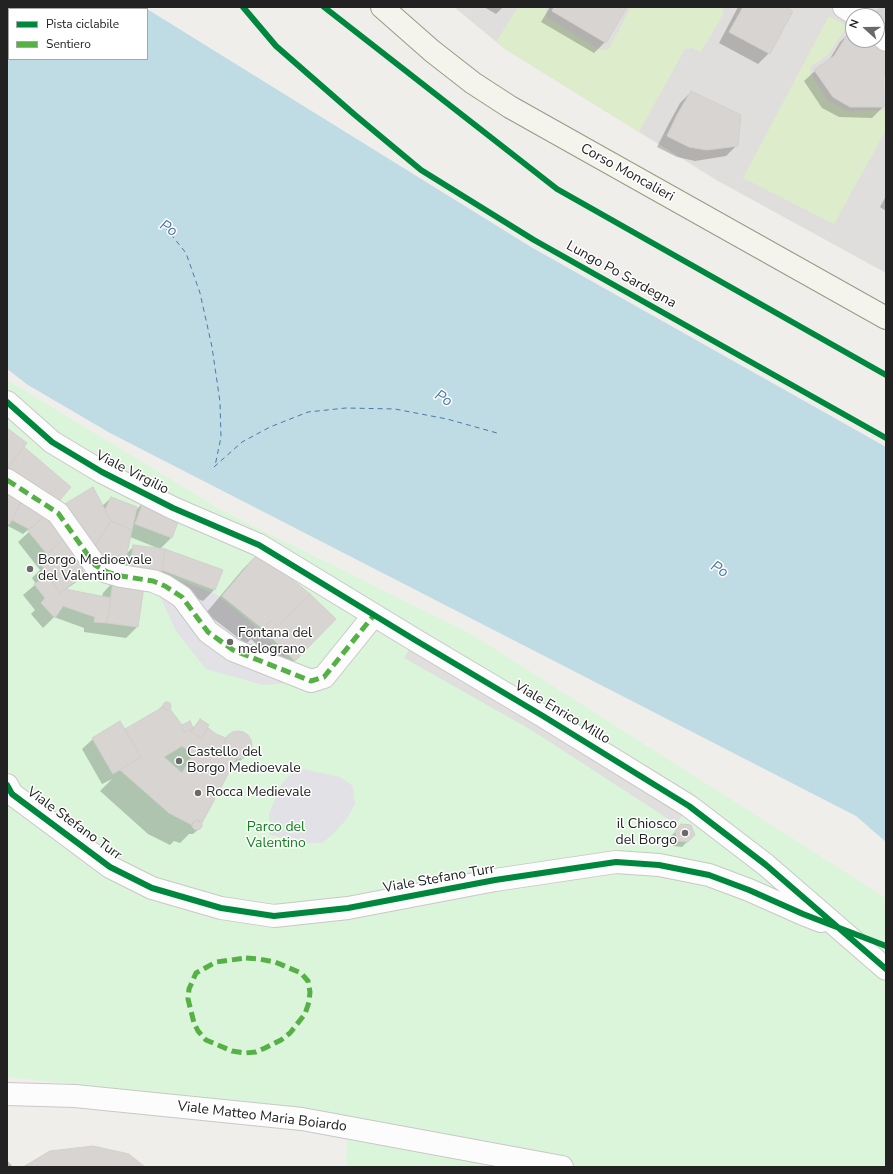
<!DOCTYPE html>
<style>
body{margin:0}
#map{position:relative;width:893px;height:1174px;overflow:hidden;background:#f0eeeb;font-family:"Nunito Sans",sans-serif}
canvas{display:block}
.frame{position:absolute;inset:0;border:8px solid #222;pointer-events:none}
.legend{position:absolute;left:8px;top:8px;width:140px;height:52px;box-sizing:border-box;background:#fff;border:1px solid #a7a7a7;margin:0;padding:5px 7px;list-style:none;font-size:12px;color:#222}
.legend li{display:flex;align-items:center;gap:8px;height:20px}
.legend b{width:20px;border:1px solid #a7a7a7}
.north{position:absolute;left:845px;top:8px;width:40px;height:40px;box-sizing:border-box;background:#fff;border:1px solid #a7a7a7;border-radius:50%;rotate:291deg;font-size:11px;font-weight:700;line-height:16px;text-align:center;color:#222}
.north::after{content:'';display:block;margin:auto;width:14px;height:18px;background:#6a6968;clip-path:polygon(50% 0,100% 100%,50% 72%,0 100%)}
</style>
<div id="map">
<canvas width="893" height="1174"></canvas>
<div class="frame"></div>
<ul class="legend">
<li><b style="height:5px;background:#00873e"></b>Pista ciclabile</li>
<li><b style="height:5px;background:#55b145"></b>Sentiero</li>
</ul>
<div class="north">N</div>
</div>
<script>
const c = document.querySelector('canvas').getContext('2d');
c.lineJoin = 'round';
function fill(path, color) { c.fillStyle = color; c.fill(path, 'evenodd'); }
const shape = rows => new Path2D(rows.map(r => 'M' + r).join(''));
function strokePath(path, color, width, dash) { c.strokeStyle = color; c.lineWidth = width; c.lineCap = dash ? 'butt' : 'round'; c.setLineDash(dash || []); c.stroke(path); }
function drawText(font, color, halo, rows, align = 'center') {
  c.font = font + ' "Nunito Sans",sans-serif'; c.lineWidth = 3; c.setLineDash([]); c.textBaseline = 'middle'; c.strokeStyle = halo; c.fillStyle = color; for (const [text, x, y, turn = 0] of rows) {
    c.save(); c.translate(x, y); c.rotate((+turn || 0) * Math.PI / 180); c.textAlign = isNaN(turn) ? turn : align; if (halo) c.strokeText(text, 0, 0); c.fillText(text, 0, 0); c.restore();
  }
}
const residential = shape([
 [454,7,886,7,886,273,718,181,505,49],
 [853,16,877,16,877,40,853,40]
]);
const grass = shape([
 [518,7,547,7,546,17,600,50,608,50,631,7,721,7,723,9,722,16,701,52,692,48,685,49,639,132,505,49,496,42],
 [829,16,846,25,844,31,828,55,811,66,810,73,828,101,848,111,886,110,886,130,834,224,743,178]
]);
const park = shape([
 [7,380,221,510,471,634,886,898,886,1167,346,1167,348,1117,223,1100,7,1077]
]);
const parking = shape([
 [415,640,689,806,676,824,533,731,404,658]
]);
const plaza = shape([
 [166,575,216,594,249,621,311,681,263,685,206,669,176,631,153,581],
 [303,769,340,777,353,786,355,804,346,820,332,835,322,843,304,843,270,835,269,814,282,783,292,773]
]);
const water = shape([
 [7,7,144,7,147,9,9,9,9,59,147,59,147,9,531,247,886,447,886,842,856,816,110,433,28,385,7,369]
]);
const shadow = shape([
 [484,7,503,7,496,14],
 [550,7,626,7,605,42,594,53,541,22],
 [738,7,783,7,769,53,758,64,719,43],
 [851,31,853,32,853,40,867,40,886,70,882,78,883,107,872,118,839,117,822,108,804,81,815,71,828,62,840,42],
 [691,92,737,145,726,156,695,161,677,157,657,147,667,127,680,103],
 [886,196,886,211,880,207],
 [7,429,22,447,69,487,53,506,102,506,111,498,135,511,145,501,180,515,171,538,160,549,130,537,126,554,134,546,165,550,221,570,214,590,203,601,153,582,143,586,137,627,126,638,84,632,84,628,54,617,43,628,31,614,35,610,23,595,36,584,32,578,40,570,18,542,30,531,29,529,23,534,8,526,7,526],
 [122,565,119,583,113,582,103,593,102,597,65,590,79,580,90,569,113,573],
 [259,553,334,619,284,671,251,639,246,644,206,613,243,569],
 [167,702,170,704,169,711,181,726,192,729,200,720,204,733,208,729,215,735,226,739,230,735,240,733,249,738,251,742,251,747,245,756,240,761,232,763,200,823,201,826,199,829,193,834,189,834,180,843,174,841,170,845,148,834,100,791,112,779,102,784,82,749,93,739,124,730,159,711,159,709],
 [682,825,694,835,682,847,673,846,670,837],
 [7,1160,13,1167,7,1167]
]);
const ferry = shape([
 [165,227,186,253,200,293,212,347,220,402,221,437,215,466],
 [214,467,242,442,270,427,308,412,346,408,395,409,447,419,497,433]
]);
const building = shape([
 [554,7,627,7,606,43,552,11,554,7],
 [743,7,785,7,793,11,770,54,729,32,743,7],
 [881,7,886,7,886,30,877,21,877,16,872,16,881,7],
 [850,30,853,31,853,40,869,40,886,49,886,72,883,78,884,107,850,107,833,97,814,70,834,56,850,30],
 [691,91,741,115,738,146,707,150,689,147,667,136,677,115,691,91],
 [7,428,27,443,7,469,7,428],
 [24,447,71,487,54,507,7,473,7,469,24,447],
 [7,485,24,497,9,525,7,524,7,485],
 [93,487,111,521,90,553,58,508,93,487],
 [24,497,47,514,29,529,12,520,24,497],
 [111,497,137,507,132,530,111,521,105,510,111,497],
 [144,500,181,514,172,538,135,524,144,500],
 [47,514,70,533,47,554,28,531,47,514],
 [111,521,132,530,125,563,90,553,111,521],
 [70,533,91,569,60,593,42,566,52,560,47,554,70,533],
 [133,545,165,549,161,576,130,572,133,545],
 [165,549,223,570,215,590,162,570,165,549],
 [259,552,310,594,278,627,271,620,263,629,222,596,259,552],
 [48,576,60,593,65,589,111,598,107,623,94,622,95,617,63,606,55,618,41,603,45,598,34,584,48,576],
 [113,581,144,586,138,627,107,623,113,581],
 [310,594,336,619,295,661,263,629,271,620,278,627,310,594],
 '163 706a4 4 0 1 1 8 0a4 4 0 1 1-8 0Z',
 [163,707,166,710,170,709,182,725,184,732,193,728,191,732,201,738,208,728,216,734,226,738,224,743,225,749,231,757,236,759,202,823,196,820,192,825,169,813,120,770,141,757,125,729,163,707],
 [182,746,193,754,182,773,164,757,182,746],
 [200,719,209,725,201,738,191,732,200,719],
 [120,721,141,757,113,774,92,738,120,721],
 [190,721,193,728,184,732,182,725,190,721],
 '224 745a14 14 0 1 1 28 0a14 14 0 1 1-28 0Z',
 '192 825a5 5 0 1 1 10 0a5 5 0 1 1-10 0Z',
 [681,824,691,825,695,835,688,842,678,841,675,831,681,824],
 [93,1146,129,1154,145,1167,23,1167,50,1151,93,1146]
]);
const street = shape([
 [844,7,858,16],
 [877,32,886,40],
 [7,402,52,442,102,472,173,508,259,545,415,640,543,716,689,806,766,865,886,969],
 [7,480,58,513,95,565,107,572,121,576,153,581,165,586,182,597,208,632,233,650,311,681,324,677,374,615],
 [7,785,12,794,110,867,152,888,221,908,274,916,348,908,495,880,616,862,659,865,709,875,749,890,803,914,821,921],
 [7,1094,75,1096,302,1119,562,1167]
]);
const secondary = shape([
 [382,7,432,51,473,83,510,107,886,318]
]);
const quiet = shape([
 [7,480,58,513,95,565,107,572,121,576,153,581,165,586,182,597,208,632,233,650,311,681,324,677,374,615,372,614],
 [246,958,259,959,275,962,301,973,308,981,310,992,309,1002,305,1014,290,1033,281,1040,265,1048,256,1052,245,1053,232,1051,206,1040,198,1031,194,1023,188,999,189,989,196,973,216,962,246,958]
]);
const cycleway = shape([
 [243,7,276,46,355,115,421,170,534,240,886,438],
 [324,7,557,189,886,375],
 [7,402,52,442,102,472,173,508,259,545,415,640,543,716,689,806,766,865,886,969],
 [7,785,12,794,110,867,152,888,221,908,274,916,348,908,495,880,616,862,659,865,709,875,749,890,803,914,886,946]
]);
const markers = [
 [30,569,4,"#6a6968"],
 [230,642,4,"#6a6968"],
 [179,761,4,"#6a6968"],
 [198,793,4,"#6a6968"],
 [685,833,4,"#6a6968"]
];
const streetNames = [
 ["Corso Moncalieri",627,173,29],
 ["Lungo Po Sardegna",621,275,29],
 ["Viale Virgilio",132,473,27],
 ["Viale Enrico Millo",562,713,31],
 ["Viale Stefano Turr",74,824,36],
 ["Viale Stefano Turr",439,879,-10],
 ["Viale Matteo Maria Boiardo",262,1117,7]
];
const poiNames = [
 ["Borgo Medioevale",38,561],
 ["del Valentino",38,577],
 ["Fontana del",238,634],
 ["melograno",238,650],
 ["Castello del",187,753],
 ["Borgo Medioevale",187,769],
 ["Rocca Medievale",206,793],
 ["il Chiosco",677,825,"right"],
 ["del Borgo",677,841,"right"]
];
const parkNames = [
 ["Parco del",276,828],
 ["Valentino",276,844]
];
const waterNames = [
 ["Po",168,229,32],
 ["Po",443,399,32],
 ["Po",719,570,32]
];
fill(residential, '#dfdedc');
fill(grass, '#ddeccb');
fill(park, '#daf5da');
fill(parking, '#e0dfde');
fill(plaza, '#e2e1e5');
fill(water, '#bfdbe3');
fill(shadow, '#0003');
strokePath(ferry, '#4a7aab', 1, [5, 4]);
fill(building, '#d7d4d2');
strokePath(building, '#d3d0cc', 1);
strokePath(street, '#c9c8c7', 24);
strokePath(secondary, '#999a82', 24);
strokePath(street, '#fdfcfc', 22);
strokePath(secondary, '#f4f4ed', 22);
strokePath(quiet, '#55b145', 5, [10, 5]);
strokePath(cycleway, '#00873e', 6);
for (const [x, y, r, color] of markers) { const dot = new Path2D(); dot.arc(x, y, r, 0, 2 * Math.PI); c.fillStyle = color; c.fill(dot); strokePath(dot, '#fff', 1.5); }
drawText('14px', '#222', '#fff', streetNames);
drawText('14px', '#222', '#fff', poiNames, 'left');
drawText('14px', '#0c8416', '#fff', parkNames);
drawText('italic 15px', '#4a7aab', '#fff', waterNames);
</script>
